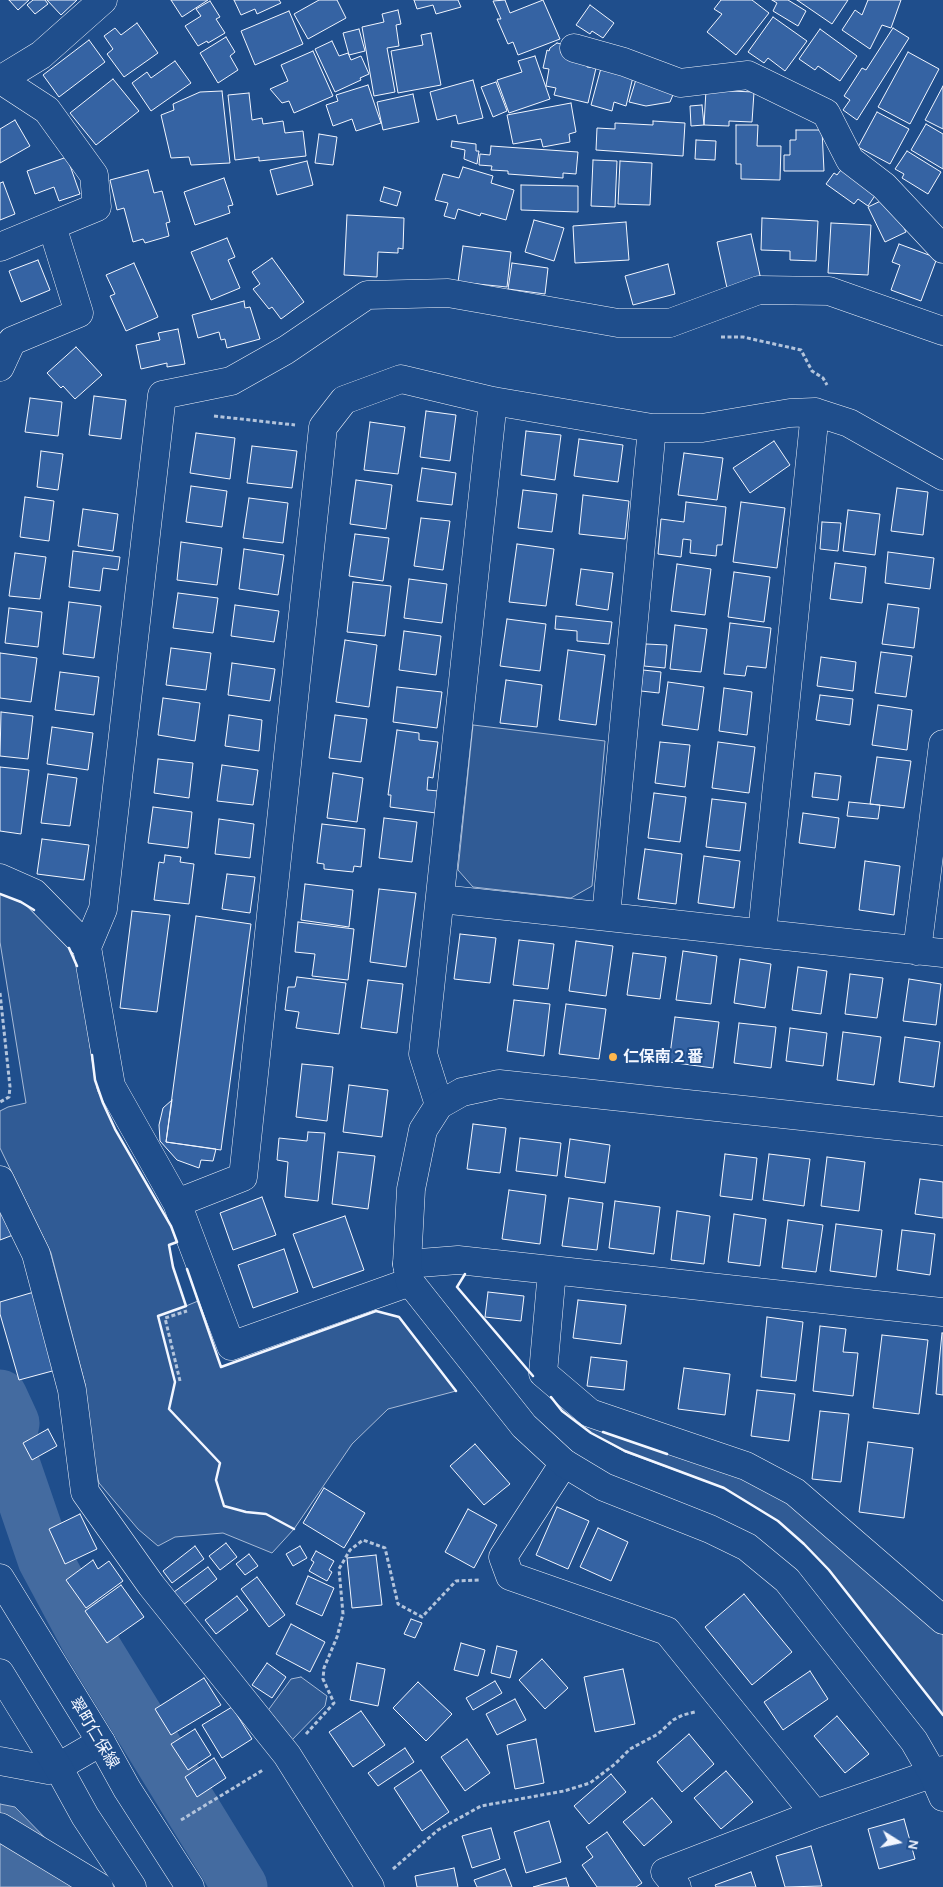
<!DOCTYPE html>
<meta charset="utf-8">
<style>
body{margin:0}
#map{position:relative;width:943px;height:1887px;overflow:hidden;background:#1f4e8c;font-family:Karla,sans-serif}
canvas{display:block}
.north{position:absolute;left:873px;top:1817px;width:50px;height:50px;-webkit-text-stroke:4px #1f4e8c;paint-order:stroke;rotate:100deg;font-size:14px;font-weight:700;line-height:20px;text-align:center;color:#f2f6ff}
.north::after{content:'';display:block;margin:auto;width:18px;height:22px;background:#f2f6ff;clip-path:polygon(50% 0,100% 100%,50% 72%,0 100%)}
</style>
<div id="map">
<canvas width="943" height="1887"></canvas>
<div class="north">N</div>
</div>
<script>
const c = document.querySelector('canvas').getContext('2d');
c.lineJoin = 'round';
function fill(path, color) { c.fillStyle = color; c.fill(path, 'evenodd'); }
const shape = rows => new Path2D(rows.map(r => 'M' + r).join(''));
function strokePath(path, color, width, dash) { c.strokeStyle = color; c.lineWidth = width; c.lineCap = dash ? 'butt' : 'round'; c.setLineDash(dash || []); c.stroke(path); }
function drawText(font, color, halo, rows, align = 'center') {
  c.font = font + ' Karla,"Noto Sans JP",sans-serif'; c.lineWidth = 4; c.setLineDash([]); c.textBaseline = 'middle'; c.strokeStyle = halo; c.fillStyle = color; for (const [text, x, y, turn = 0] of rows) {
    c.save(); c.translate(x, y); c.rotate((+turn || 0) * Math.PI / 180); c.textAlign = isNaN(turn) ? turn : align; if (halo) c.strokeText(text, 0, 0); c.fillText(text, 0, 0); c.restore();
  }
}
const built = shape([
 [473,725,605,741,592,886,571,898,473,887,458,870,473,725],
 [0,894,21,902,40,914,71,950,79,971,95,1080,103,1103,115,1129,171,1226,177,1242,169,1245,173,1267,186,1306,198,1301,221,1367,376,1311,399,1317,456,1391,388,1409,352,1444,294,1529,272,1553,223,1533,175,1537,158,1546,138,1529,99,1483,90,1447,85,1384,51,1253,0,1148,0,1111,8,1107,26,1103,0,942,0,894],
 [534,1376,599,1430,759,1484,785,1499,943,1635,943,1715,829,1570,804,1544,778,1521,724,1488,625,1452,591,1433,562,1411,534,1376],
 [301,1677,327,1696,325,1706,289,1743,264,1716,291,1679,301,1677]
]);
const water = shape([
 [0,1804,15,1807,51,1844,78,1887,0,1887,0,1804]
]);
const river = shape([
 [0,1397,12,1423,7,1448,45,1559,89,1641,240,1887]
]);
const building = shape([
 [9,0,29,0,18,10,9,0],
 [33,0,45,0,48,4,35,14,27,5,33,0],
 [47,0,77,0,61,15,47,0],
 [171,0,208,0,182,17,171,0],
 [234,0,279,0,281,3,257,14,255,9,241,15,234,0],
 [319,0,337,0,346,18,308,39,294,14,319,0],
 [414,0,458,0,461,7,436,14,433,5,417,9,414,0],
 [505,0,510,13,543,0,560,39,518,55,513,42,508,44,497,19,501,19,493,1,505,0],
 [721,0,752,0,769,13,736,55,707,32,722,14,714,9,721,0],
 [772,0,788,0,806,11,798,26,773,11,777,3,772,0],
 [797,0,848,0,832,24,797,0],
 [868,0,901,0,891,28,882,25,870,49,842,30,855,10,862,15,868,0],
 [210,1,220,17,216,19,225,33,208,43,207,41,198,46,185,26,201,16,196,9,210,1],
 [590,5,614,23,603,38,592,31,590,34,576,25,590,5],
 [398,10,401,24,396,25,399,46,387,48,395,92,374,96,362,27,384,22,382,14,398,10],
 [289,11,303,44,255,65,241,31,289,11],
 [773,17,807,41,785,71,768,58,764,63,748,52,773,17],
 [137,23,158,53,124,77,107,54,113,49,104,36,115,28,121,35,137,23],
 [893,28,909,38,857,120,843,110,850,100,844,96,862,68,866,70,893,28],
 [359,29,365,51,349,55,343,33,359,29],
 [820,29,857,56,840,81,818,66,815,70,799,59,820,29],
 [431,33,441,85,398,93,391,51,423,45,421,35,431,33],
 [226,37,235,52,230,56,238,70,218,83,200,53,226,37],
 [89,40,105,62,59,97,43,75,89,40],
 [332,41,339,56,348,53,351,60,361,56,369,74,360,78,361,80,335,92,315,49,332,41],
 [557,43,565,45,588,59,587,67,596,68,588,103,554,95,556,88,546,86,549,69,543,68,547,50,549,51,550,48,557,43],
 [313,51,333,96,294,113,289,101,282,103,270,89,288,81,281,65,313,51],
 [908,52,939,69,910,124,878,107,908,52],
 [535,56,550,99,509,113,497,80,522,72,518,61,535,56],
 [175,61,191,83,151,111,132,83,147,72,151,78,175,61],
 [601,68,633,77,626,106,614,102,612,111,591,105,601,68],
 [638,73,677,85,670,102,646,106,629,102,638,73],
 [113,79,139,111,96,145,70,113,113,79],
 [473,80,483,118,458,124,456,115,437,120,430,92,473,80],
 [496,82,507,111,493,117,481,87,496,82],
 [368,85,381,123,356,131,352,119,333,126,326,105,338,101,336,95,368,85],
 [943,86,943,129,925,120,943,86],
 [706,90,754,92,752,122,729,121,729,126,704,125,706,90],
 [222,91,230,163,191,165,189,157,171,158,161,115,174,110,173,104,200,92,222,91],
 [249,93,252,120,262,118,263,124,283,121,285,133,303,131,306,156,259,161,259,157,235,160,228,95,249,93],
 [413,94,419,122,383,130,377,102,413,94],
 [571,103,576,132,569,134,570,142,543,147,541,139,513,144,507,115,571,103],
 [702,105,704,125,691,126,690,106,702,105],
 [877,112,909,129,890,164,858,147,877,112],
 [15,120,30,146,0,163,0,129,15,120],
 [653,121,685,123,683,156,596,150,597,128,615,129,615,123,653,125,653,121],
 [926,124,943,134,943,169,911,150,926,124],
 [736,125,758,125,757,146,781,146,780,180,741,179,741,164,736,164,736,125],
 [796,130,822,130,824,171,784,171,784,155,790,155,790,140,796,140,796,130],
 [319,134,337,137,333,165,315,163,319,134],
 [696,140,716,141,715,160,695,159,696,140],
 [452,141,476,144,476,151,479,151,477,164,464,159,465,150,451,147,452,141],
 [491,146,578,152,576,174,563,173,563,178,508,174,508,171,491,170,492,166,479,165,480,154,490,155,491,146],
 [907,151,941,172,928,194,902,178,904,174,895,169,907,151],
 [67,157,80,194,59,201,54,187,35,194,27,171,67,157],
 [593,160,617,161,615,207,591,206,593,160],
 [307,161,313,185,277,195,270,170,307,161],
 [620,161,652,163,650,205,618,204,620,161],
 [844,166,878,191,868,206,858,199,854,204,826,184,834,173,837,175,844,166],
 [463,167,493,176,491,183,514,190,506,220,481,213,480,216,458,209,455,219,444,216,448,203,435,200,443,174,459,178,463,167],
 [148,170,154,193,162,191,170,222,166,223,169,236,145,243,143,239,133,242,124,208,117,210,110,180,148,170],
 [224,178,233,205,228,206,230,213,195,225,184,192,224,178],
 [3,182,15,214,0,220,0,183,3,182],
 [521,185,578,186,578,212,521,210,521,185],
 [384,187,401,192,397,206,380,201,384,187],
 [889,197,906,232,885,242,868,207,889,197],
 [347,215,404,218,403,249,398,248,398,253,378,252,377,277,344,275,347,215],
 [762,218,818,221,816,261,790,260,790,251,761,250,762,218],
 [534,220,564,228,554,261,525,252,534,220],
 [626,222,629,260,575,263,573,226,626,222],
 [831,223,871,225,868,275,828,273,831,223],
 [751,234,761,280,727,288,717,242,751,234],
 [227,238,235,257,228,260,240,288,211,300,191,252,227,238],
 [899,244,937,258,921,301,891,290,900,265,892,262,899,244],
 [463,246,511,252,507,287,458,282,463,246],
 [272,258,304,302,281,319,272,307,269,309,253,289,260,284,252,272,272,258],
 [38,260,50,290,21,302,9,271,38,260],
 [134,263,158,317,126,331,110,296,115,294,106,275,134,263],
 [512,263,548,268,545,294,508,289,512,263],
 [668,264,675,294,633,305,625,276,668,264],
 [244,301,245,308,250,307,260,339,227,348,225,339,221,340,219,332,198,338,192,315,244,301],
 [178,329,185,364,167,367,167,363,141,369,136,345,160,340,158,333,178,329],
 [76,347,102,375,75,399,63,386,61,388,47,373,76,347],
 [94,396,126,400,121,439,89,435,94,396],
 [30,398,62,402,58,436,25,432,30,398],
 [426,411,456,415,450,461,420,457,426,411],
 [370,422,405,427,398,474,364,470,370,422],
 [526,431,561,435,555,480,521,475,526,431],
 [196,433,235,438,230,479,190,473,196,433],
 [579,439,623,445,618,482,574,476,579,439],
 [774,441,790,465,750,493,733,468,774,441],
 [252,446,297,451,292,488,247,483,252,446],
 [41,451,63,454,58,490,37,487,41,451],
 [684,453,723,458,717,500,678,495,684,453],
 [422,468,456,473,452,505,417,501,422,468],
 [356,480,392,485,386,529,350,524,356,480],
 [191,486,227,491,222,527,186,522,191,486],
 [897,488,928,492,923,535,891,531,897,488],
 [523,490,557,494,552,532,518,528,523,490],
 [583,495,629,501,625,539,579,534,583,495],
 [25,497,54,501,49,541,20,537,25,497],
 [249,498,288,503,283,543,243,538,249,498],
 [686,502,726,507,722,545,717,545,716,556,690,553,691,540,683,539,681,557,658,554,661,519,684,522,686,502],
 [741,502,785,508,777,568,733,562,741,502],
 [83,509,118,514,113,551,78,546,83,509],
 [848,510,880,514,875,555,843,551,848,510],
 [421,518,450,521,443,570,414,566,421,518],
 [822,522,841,523,838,551,820,549,822,522],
 [355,534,389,538,383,581,349,576,355,534],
 [181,542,222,548,217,585,177,580,181,542],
 [517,544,554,549,546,606,509,602,517,544],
 [244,549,284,555,278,595,239,589,244,549],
 [73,551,120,557,118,570,103,568,100,591,69,587,73,551],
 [888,552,934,558,930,589,885,583,888,552],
 [15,553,46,557,40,599,9,596,15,553],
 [835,563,866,567,862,603,830,599,835,563],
 [677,564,711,569,705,615,671,611,677,564],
 [581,569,613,573,608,610,576,605,581,569],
 [734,572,770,577,764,622,728,617,734,572],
 [409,579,447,584,442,623,404,618,409,579],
 [353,582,391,586,385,636,347,632,353,582],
 [178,593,218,598,213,633,173,628,178,593],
 [69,602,101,606,94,658,63,654,69,602],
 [888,604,919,608,914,648,882,644,888,604],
 [235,605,279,611,274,642,231,636,235,605],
 [9,608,42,612,38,647,5,643,9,608],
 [556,616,612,622,609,644,577,641,577,631,555,629,556,616],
 [507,619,546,624,540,671,500,666,507,619],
 [730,623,771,628,766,668,747,666,745,676,724,674,730,623],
 [675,625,707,629,701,672,670,669,675,625],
 [404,631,441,636,436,675,399,670,404,631],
 [345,640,377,645,369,707,336,702,345,640],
 [646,644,667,645,665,668,644,666,646,644],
 [171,648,211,653,206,690,166,685,171,648],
 [568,650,605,655,596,725,559,720,568,650],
 [881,652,912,656,906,697,875,693,881,652],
 [0,653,37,658,31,702,0,698,0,653],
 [821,657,856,662,853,691,817,686,821,657],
 [232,663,275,669,270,701,228,695,232,663],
 [643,670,661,672,659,693,641,691,643,670],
 [60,672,99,677,94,715,55,710,60,672],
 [506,680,542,685,537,727,500,723,506,680],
 [668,682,704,687,698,730,662,725,668,682],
 [397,687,442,692,437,728,393,722,397,687],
 [724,688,752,692,747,735,719,731,724,688],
 [820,695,853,699,850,725,816,720,820,695],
 [163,698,200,703,195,741,158,735,163,698],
 [878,705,912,710,907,750,872,745,878,705],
 [1,712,33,716,28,759,0,756,1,712],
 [229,715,262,720,259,751,225,746,229,715],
 [335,715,367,719,361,762,329,758,335,715],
 [52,727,93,733,88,770,47,764,52,727],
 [397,730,419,733,419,740,438,742,433,778,428,777,427,790,439,791,436,813,390,807,391,795,388,795,397,730],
 [660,742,690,745,685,787,655,783,660,742],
 [718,742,755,747,749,793,712,788,718,742],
 [877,757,911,761,904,808,870,804,877,757],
 [158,759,193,763,189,798,154,793,158,759],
 [222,765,258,770,253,805,217,801,222,765],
 [0,767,29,770,21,834,0,831,0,767],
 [333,773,363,778,357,822,327,818,333,773],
 [815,773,841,776,838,800,812,797,815,773],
 [48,774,77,778,70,826,41,823,48,774],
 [654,793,686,797,680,842,648,838,654,793],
 [712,799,746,803,740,851,706,847,712,799],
 [849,802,880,805,878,819,847,816,849,802],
 [153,807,192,812,188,848,148,843,153,807],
 [803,813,839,818,835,848,799,843,803,813],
 [384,818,417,822,412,862,379,858,384,818],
 [219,819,254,824,250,858,215,854,219,819],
 [322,824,365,829,361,867,354,866,353,872,324,869,324,864,317,863,322,824],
 [42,839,89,845,84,880,37,874,42,839],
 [645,849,682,854,676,904,638,899,645,849],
 [165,855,181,857,180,862,194,864,189,904,154,900,159,862,164,863,165,855],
 [704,856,740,861,734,908,698,903,704,856],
 [865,861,900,866,894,915,859,910,865,861],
 [227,874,255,877,250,913,222,909,227,874],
 [305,884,353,890,349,927,301,920,305,884],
 [379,889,416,893,406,967,370,962,379,889],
 [132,911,170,915,157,1012,120,1008,132,911],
 [196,916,251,924,221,1150,166,1142,196,916],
 [298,922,354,929,348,980,312,976,315,954,295,952,298,922],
 [460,934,496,938,490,983,454,979,460,934],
 [519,940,554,944,548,989,513,985,519,940],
 [576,941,613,946,606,996,569,991,576,941],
 [683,951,717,956,711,1004,676,1000,683,951],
 [633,953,666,957,660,999,627,995,633,953],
 [740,959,771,964,765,1008,734,1003,740,959],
 [798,967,827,971,821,1014,792,1010,798,967],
 [850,974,883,978,877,1018,845,1014,850,974],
 [297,977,346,983,339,1034,296,1028,299,1012,285,1010,288,987,295,987,297,977],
 [909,979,941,984,936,1025,903,1021,909,979],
 [368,980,403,984,397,1033,361,1028,368,980],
 [514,1000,550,1004,544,1056,507,1051,514,1000],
 [566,1004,606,1009,599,1059,559,1054,566,1004],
 [675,1017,719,1022,713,1068,669,1062,675,1017],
 [739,1023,776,1027,771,1068,734,1063,739,1023],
 [790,1028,827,1033,823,1066,786,1061,790,1028],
 [843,1032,881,1037,874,1085,837,1080,843,1032],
 [905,1037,940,1042,934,1087,899,1082,905,1037],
 [302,1064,333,1067,327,1121,296,1117,302,1064],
 [349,1085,388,1090,382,1137,343,1132,349,1085],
 [172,1100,166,1142,216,1149,213,1161,201,1160,199,1168,177,1160,160,1141,159,1125,163,1108,172,1100],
 [473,1124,506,1128,500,1173,467,1169,473,1124],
 [308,1132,325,1133,318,1201,285,1197,288,1162,277,1160,279,1138,307,1141,308,1132],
 [520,1138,561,1143,557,1176,516,1171,520,1138],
 [570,1139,610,1145,605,1183,565,1177,570,1139],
 [338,1152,375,1156,368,1209,332,1204,338,1152],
 [725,1154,757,1158,752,1200,720,1196,725,1154],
 [769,1154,810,1159,804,1206,763,1200,769,1154],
 [827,1157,865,1162,859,1211,821,1206,827,1157],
 [920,1179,943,1182,943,1218,915,1214,920,1179],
 [509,1190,546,1195,540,1244,502,1239,509,1190],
 [262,1197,276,1235,233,1250,220,1213,262,1197],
 [569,1198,603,1203,597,1250,562,1246,569,1198],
 [615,1201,660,1207,654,1254,609,1248,615,1201],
 [0,1202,13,1235,0,1240,0,1202],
 [677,1211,710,1216,704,1264,671,1260,677,1211],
 [734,1214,766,1219,760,1266,728,1262,734,1214],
 [345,1216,364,1270,313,1288,293,1234,345,1216],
 [788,1220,823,1225,816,1272,782,1268,788,1220],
 [836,1224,882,1230,876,1277,830,1271,836,1224],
 [902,1230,935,1234,930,1275,897,1270,902,1230],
 [284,1249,298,1292,253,1308,238,1265,284,1249],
 [34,1292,56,1370,19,1380,0,1314,0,1302,34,1292],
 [488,1292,524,1296,521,1321,485,1317,488,1292],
 [578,1300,626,1305,621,1344,573,1338,578,1300],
 [767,1317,803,1322,796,1381,761,1377,767,1317],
 [820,1326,846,1329,843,1352,858,1353,853,1396,813,1391,820,1326],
 [942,1333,943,1333,943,1395,936,1394,942,1333],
 [882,1335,928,1340,919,1414,873,1408,882,1335],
 [591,1357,627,1361,624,1390,587,1386,591,1357],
 [684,1368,730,1374,725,1415,678,1409,684,1368],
 [757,1390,795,1394,789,1441,751,1436,757,1390],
 [820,1411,849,1414,841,1482,812,1479,820,1411],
 [48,1429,57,1446,32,1460,23,1443,48,1429],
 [868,1442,913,1448,904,1518,859,1512,868,1442],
 [475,1444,510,1484,484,1505,450,1466,475,1444],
 [324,1488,365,1513,344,1548,303,1523,324,1488],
 [557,1507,589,1521,568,1569,536,1555,557,1507],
 [468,1509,497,1525,474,1568,445,1552,468,1509],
 [80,1514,97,1549,65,1564,49,1529,80,1514],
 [598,1528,628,1542,611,1581,580,1567,598,1528],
 [226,1543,237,1557,220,1570,209,1556,226,1543],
 [195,1546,204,1559,172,1583,163,1571,195,1546],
 [300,1546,307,1558,293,1566,286,1554,300,1546],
 [316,1551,334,1561,329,1570,332,1572,327,1581,309,1571,314,1562,311,1560,316,1551],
 [249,1554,258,1566,245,1575,236,1564,249,1554],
 [376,1555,382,1605,352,1608,347,1558,376,1555],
 [93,1560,98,1569,109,1561,123,1581,86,1608,66,1580,93,1560],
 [208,1567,217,1579,183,1605,174,1592,208,1567],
 [308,1576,334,1588,322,1616,296,1604,308,1576],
 [257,1577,285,1615,269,1627,241,1589,257,1577],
 [121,1585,144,1617,107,1643,85,1611,121,1585],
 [744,1594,792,1652,752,1685,705,1627,744,1594],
 [237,1596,248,1610,216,1634,205,1620,237,1596],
 [411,1619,422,1623,415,1638,404,1634,411,1619],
 [291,1624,325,1642,310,1672,276,1654,291,1624],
 [461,1643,485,1650,478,1676,454,1670,461,1643],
 [497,1646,517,1651,510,1678,491,1673,497,1646],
 [542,1659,568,1688,545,1709,519,1680,542,1659],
 [267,1663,286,1677,272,1698,252,1685,267,1663],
 [357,1663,385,1669,378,1706,350,1700,357,1663],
 [623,1669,635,1724,595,1732,584,1677,623,1669],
 [810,1671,828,1699,783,1730,764,1702,810,1671],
 [204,1678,221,1705,171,1735,155,1709,204,1678],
 [495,1681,502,1693,473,1710,466,1698,495,1681],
 [418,1682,452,1714,426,1741,393,1708,418,1682],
 [515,1699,526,1720,497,1735,486,1714,515,1699],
 [232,1707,252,1739,222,1758,202,1725,232,1707],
 [361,1711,385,1745,353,1767,329,1732,361,1711],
 [837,1716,869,1754,845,1773,814,1736,837,1716],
 [195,1729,211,1755,188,1770,171,1744,195,1729],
 [689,1734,714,1764,682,1792,657,1762,689,1734],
 [467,1739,490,1773,465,1791,441,1757,467,1739],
 [536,1739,544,1783,515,1789,507,1745,536,1739],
 [405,1748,414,1762,378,1786,368,1773,405,1748],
 [214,1758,226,1778,197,1797,185,1777,214,1758],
 [421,1770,449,1812,422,1831,394,1788,421,1770],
 [726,1771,753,1802,721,1829,694,1798,726,1771],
 [611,1774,626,1792,589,1824,574,1806,611,1774],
 [652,1798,672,1822,644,1846,623,1822,652,1798],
 [904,1819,915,1859,879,1869,868,1829,904,1819],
 [549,1821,561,1862,526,1873,514,1832,549,1821],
 [491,1828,500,1859,472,1868,462,1836,491,1828],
 [607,1832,642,1883,636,1887,597,1887,582,1865,593,1857,586,1847,607,1832],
 [811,1846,822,1886,785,1887,776,1856,811,1846],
 [454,1868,458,1887,417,1887,415,1876,454,1868],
 [505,1869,512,1887,477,1887,474,1880,505,1869],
 [751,1872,756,1887,716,1887,715,1885,751,1872],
 [566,1878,569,1887,533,1887,566,1878]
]);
const path = shape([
 [721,337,743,337,801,350,812,371,823,378,827,385],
 [214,416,295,425],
 [0,993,10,1087,9,1097,0,1102],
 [180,1381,165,1318,187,1311],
 [306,1734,334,1703,323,1679,324,1668,337,1637,343,1614,339,1569,350,1550,363,1540,385,1548,398,1604,422,1617,456,1581,480,1580],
 [181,1820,263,1770],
 [393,1869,438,1830,481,1806,564,1791,590,1783,615,1764,630,1749,658,1734,673,1720,683,1715,695,1712]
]);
const street = shape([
 [574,48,624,62,680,83,748,75,826,113,850,160,884,186,943,249],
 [0,80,41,55,103,0],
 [0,247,97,207,94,175,47,110,1,80],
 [0,367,12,341,79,313,52,226],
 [0,878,34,893,87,947],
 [441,899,943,953],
 [606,916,652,428],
 [762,933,815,412],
 [917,951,943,744],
 [439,1105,423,1054,493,401],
 [0,1180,36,1254,72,1390,85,1492,151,1585,287,1755,370,1887],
 [177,1203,243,1177,323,427,344,400,401,379,493,401,652,428,702,428,790,413,815,412,849,423,943,476],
 [407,1264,458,1260,943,1312],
 [552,1271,543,1373,590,1413,746,1466,795,1492,943,1620],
 [410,1282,231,1346,177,1203,111,1086,87,947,103,909,162,395,231,381,286,350,367,295,448,293,618,323,670,323,759,290,829,291,943,331],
 [564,1463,503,1557,510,1576,667,1631,815,1814,943,1770],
 [0,1761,48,1770,58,1767,101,1742],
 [677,1887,665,1872,815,1814]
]);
const secondary = shape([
 [943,1131,499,1084,462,1092,439,1105,423,1130,411,1189,407,1264,410,1282,524,1426,564,1463,604,1487,710,1529,747,1547,787,1580,914,1741,933,1774,943,1797]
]);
const primary = shape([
 [0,1578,101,1742,127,1789,190,1887],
 [0,1673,58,1767,85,1816,132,1887]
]);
const highway = shape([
 [0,1827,99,1887]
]);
const wall = shape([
 [0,894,21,902,34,910],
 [69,948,77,966],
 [92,1055,95,1080,103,1103,115,1129,171,1226,177,1242,169,1245,173,1267,186,1306,158,1316,175,1382,169,1409,220,1463,216,1480,224,1506,246,1512,266,1514,294,1529],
 [187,1269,221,1367,376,1311,399,1317,456,1391],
 [465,1274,457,1287,533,1376],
 [551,1397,562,1411,591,1433,625,1451,724,1488,778,1521,804,1544,829,1570,943,1715],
 [603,1432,667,1454]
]);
const markers = [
 [613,1057,5,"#ffb74d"]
];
const poiNames = [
 ["仁保南２番",623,1057]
];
const streetNames = [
 ["翠町仁保線",94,1733,59]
];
fill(built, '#305b95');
strokePath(built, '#a8bbd7', 1);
fill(water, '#446ba0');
strokePath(water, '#a8bbd7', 1);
strokePath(river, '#446ba0', 55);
fill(building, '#3563a3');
strokePath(building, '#f2f6ff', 1);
strokePath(street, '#f2f6ff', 29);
strokePath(secondary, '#f2f6ff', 29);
strokePath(primary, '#f2f6ff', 29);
strokePath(highway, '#f2f6ff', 29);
strokePath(path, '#b3c4dc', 3, [4, 2.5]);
strokePath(street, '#1f4e8c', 28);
strokePath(secondary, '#1f4e8c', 28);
strokePath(primary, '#1f4e8c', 28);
strokePath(highway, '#1f4e8c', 28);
strokePath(wall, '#f2f6ff', 2.5);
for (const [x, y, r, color] of markers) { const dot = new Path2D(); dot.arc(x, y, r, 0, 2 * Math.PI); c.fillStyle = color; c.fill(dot); strokePath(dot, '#1f4e8c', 2); }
drawText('bold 16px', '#f2f6ff', '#1f4e8c', poiNames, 'left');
drawText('16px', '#f2f6ff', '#1f4e8c', streetNames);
</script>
